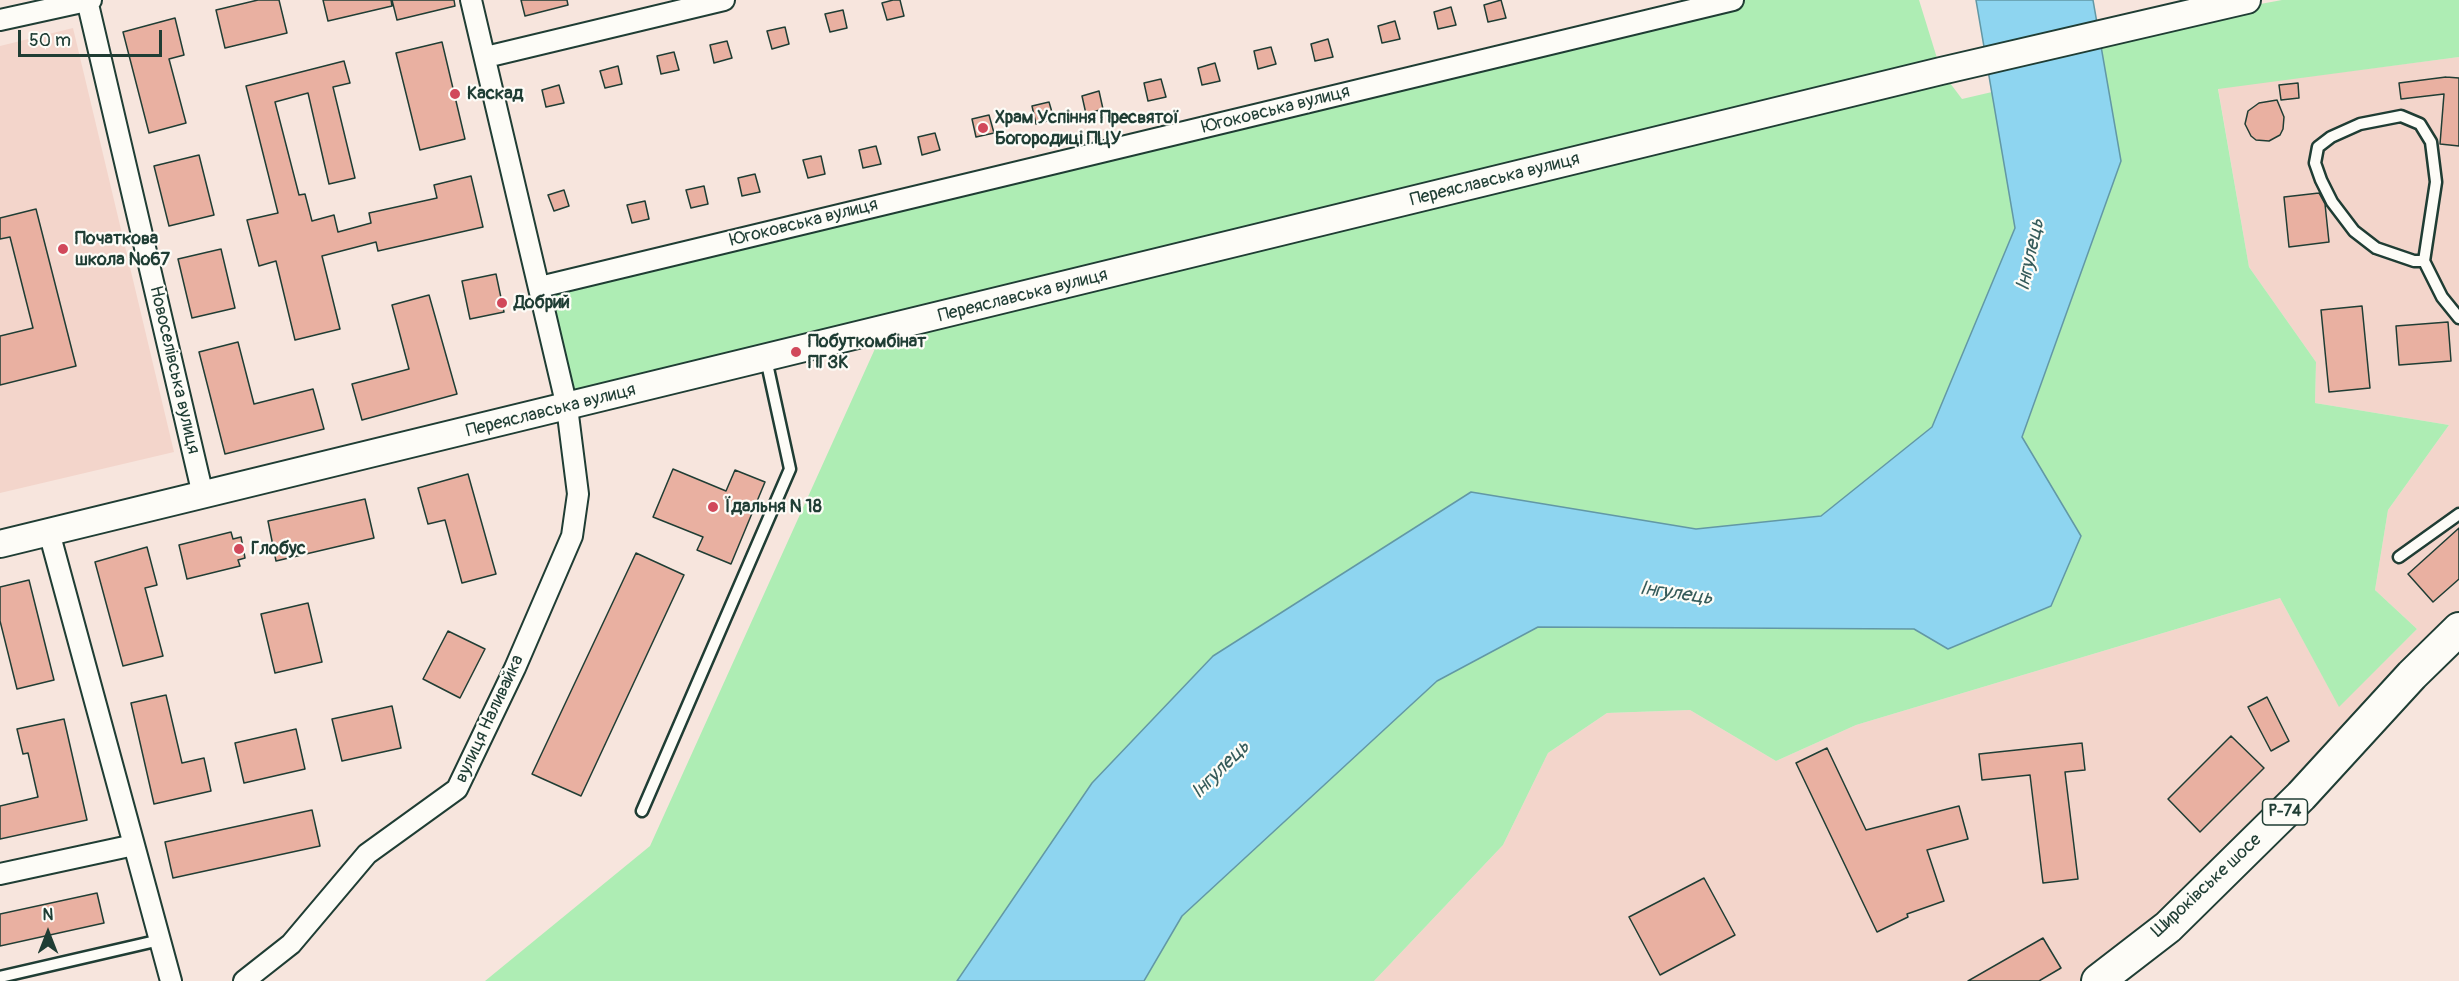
<!DOCTYPE html>
<meta charset="utf-8">
<style>
body{margin:0}
#map{position:relative;width:2459px;height:981px;overflow:hidden;background:#f7e5dd;font-family:Pangolin,sans-serif}
canvas{display:block}
.north{position:absolute;left:18px;top:903px;width:60px;height:60px;-webkit-text-stroke:4px #fdfcf7;paint-order:stroke;rotate:0deg;font-size:16px;font-weight:700;line-height:24px;text-align:center;color:#1f3d34}
.north::after{content:'';display:block;margin:auto;width:21px;height:27px;background:#1f3d34;clip-path:polygon(50% 0,100% 100%,50% 72%,0 100%)}
.scale{position:absolute;left:18px;top:30px;width:144px;height:27px;box-sizing:border-box;border:3px solid #1f3d34;border-top:0;padding-left:8px;font-size:18px;line-height:21px;white-space:nowrap;color:#1f3d34;-webkit-text-stroke:4px #fdfcf7;paint-order:stroke}
</style>
<div id="map">
<canvas width="2459" height="981"></canvas>
<div class="north">N</div>
<div class="scale">50 m</div>
</div>
<script>
const c = document.querySelector('canvas').getContext('2d');
c.lineJoin = 'round';
function fill(path, color) { c.fillStyle = color; c.fill(path, 'evenodd'); }
const shape = rows => new Path2D(rows.map(r => 'M' + r).join(''));
function strokePath(path, color, width, dash) { c.strokeStyle = color; c.lineWidth = width; c.lineCap = dash ? 'butt' : 'round'; c.setLineDash(dash || []); c.stroke(path); }
function drawText(font, color, halo, rows, align = 'center') {
  c.font = font + ' Pangolin,sans-serif'; c.lineWidth = 4.5; c.setLineDash([]); c.textBaseline = 'middle'; c.strokeStyle = halo; c.fillStyle = color; for (const [text, x, y, turn = 0] of rows) {
    c.save(); c.translate(x, y); c.rotate((+turn || 0) * Math.PI / 180); c.textAlign = isNaN(turn) ? turn : align; if (halo) c.strokeText(text, 0, 0); c.fillText(text, 0, 0); c.restore();
  }
}
const built = shape([
 [73,28,174,452,0,493,0,46],
 [2459,57,2459,633,2093,981,1374,981,1503,845,1548,753,1607,713,1690,710,1776,761,1856,725,2280,598,2339,706,2417,629,2375,590,2388,510,2449,425,2315,403,2316,362,2249,267,2218,88]
]);
const green = shape([
 [1739,0,1919,0,1941,71,1962,99,1992,92,2015,228,1932,427,1821,516,1696,529,1471,492,1213,656,1092,783,957,981,485,981,650,846,883,331,567,407,540,287],
 [2282,0,2459,0,2459,57,2218,89,2249,267,2316,362,2315,403,2449,425,2388,510,2375,590,2417,629,2339,707,2280,598,1856,725,1776,761,1690,710,1607,713,1548,753,1503,845,1374,981,1144,981,1182,916,1437,681,1538,627,1914,629,1948,649,2081,536,2022,438,2121,161,2098,34]
]);
const water = shape([
 [1976,0,2093,0,2121,161,2022,437,2081,536,2051,606,1948,649,1914,629,1538,627,1437,681,1182,916,1144,981,957,981,1092,783,1213,656,1471,492,1696,529,1821,516,1932,427,2015,228,1976,0]
]);
const building = shape([
 [258,0,279,0,287,33,225,48,216,10,258,0],
 [323,0,391,0,392,6,328,21,323,0],
 [392,0,454,0,455,6,397,20,392,0],
 [521,0,567,0,568,5,525,16,521,0],
 [893,0,900,0,904,16,887,20,882,3,893,0],
 [1501,0,1506,18,1488,22,1484,5,1501,0],
 [1451,7,1456,25,1438,29,1434,12,1451,7],
 [843,10,847,28,830,32,825,14,843,10],
 [175,18,184,55,169,59,186,123,149,133,123,32,175,18],
 [1395,21,1400,39,1382,43,1378,26,1395,21],
 [785,27,789,44,772,49,767,31,785,27],
 [1328,39,1333,57,1315,61,1311,44,1328,39],
 [727,41,732,58,714,63,710,45,727,41],
 [442,42,465,139,420,150,396,53,442,42],
 [1271,47,1276,64,1258,69,1254,51,1271,47],
 [674,52,679,70,661,74,657,56,674,52],
 [344,61,350,83,333,87,355,178,329,184,308,93,275,102,299,195,305,194,312,221,334,215,338,232,371,223,369,213,437,198,434,185,471,176,483,227,378,251,376,242,322,256,340,329,295,340,276,261,259,266,247,220,278,213,246,86,344,61],
 [1215,63,1220,81,1202,85,1198,68,1215,63],
 [618,66,622,84,605,88,600,71,618,66],
 [2446,77,2459,78,2459,146,2440,144,2444,94,2401,99,2399,83,2446,77],
 [1161,79,1166,97,1148,101,1144,83,1161,79],
 [2298,83,2299,98,2281,100,2279,85,2298,83],
 [559,85,564,103,546,107,542,90,559,85],
 [1099,91,1103,109,1086,114,1082,96,1099,91],
 [2277,100,2284,117,2283,129,2280,135,2269,141,2256,140,2251,136,2245,124,2248,111,2259,103,2277,100],
 [1049,102,1054,119,1036,124,1032,106,1049,102],
 [989,115,994,133,976,137,972,119,989,115],
 [935,133,940,150,922,155,918,137,935,133],
 [876,146,881,164,863,168,859,150,876,146],
 [199,155,214,215,169,226,154,166,199,155],
 [821,156,825,174,808,178,803,160,821,156],
 [755,174,760,192,742,196,738,178,755,174],
 [704,186,708,204,691,208,686,190,704,186],
 [564,190,569,206,554,211,548,195,564,190],
 [2319,193,2325,204,2329,242,2289,247,2284,197,2319,193],
 [645,201,649,219,632,223,627,205,645,201],
 [36,209,76,366,0,385,0,336,33,328,10,237,0,239,0,218,36,209],
 [221,249,235,308,192,318,178,259,221,249],
 [496,274,504,312,470,319,462,281,496,274],
 [429,295,457,394,362,420,352,384,409,369,392,305,429,295],
 [2362,306,2370,388,2329,392,2321,310,2362,306],
 [2448,322,2451,361,2399,365,2396,326,2448,322],
 [238,342,254,404,313,389,324,429,225,454,199,352,238,342],
 [673,469,726,491,735,470,765,482,731,564,697,550,703,537,653,517,673,469],
 [468,474,496,574,462,583,445,520,428,524,418,488,468,474],
 [365,499,374,538,276,561,268,521,365,499],
 [2459,528,2459,579,2433,602,2408,574,2459,528],
 [231,532,233,539,241,537,245,558,238,560,240,566,187,579,179,545,231,532],
 [147,547,157,585,145,588,163,656,123,666,95,562,147,547],
 [636,553,684,575,581,796,532,774,636,553],
 [29,580,54,680,17,689,0,621,0,587,29,580],
 [308,603,322,662,275,673,261,614,308,603],
 [448,631,485,649,460,698,423,679,448,631],
 [166,695,182,763,204,758,211,791,154,804,131,703,166,695],
 [2267,697,2289,741,2271,751,2248,707,2267,697],
 [392,706,401,748,342,761,332,719,392,706],
 [64,719,87,820,0,839,0,806,38,797,28,753,23,754,17,729,64,719],
 [296,729,305,769,244,783,235,743,296,729],
 [2231,736,2264,768,2200,832,2168,799,2231,736],
 [2082,743,2085,770,2065,772,2078,879,2043,883,2030,775,1982,780,1979,754,2082,743],
 [1827,748,1866,830,1959,806,1968,839,1927,850,1944,901,1907,914,1908,917,1877,932,1796,763,1827,748],
 [312,810,320,846,173,878,165,842,312,810],
 [1704,878,1735,935,1660,975,1629,917,1704,878],
 [97,893,104,923,0,946,0,914,97,893],
 [2043,938,2061,968,2039,981,1968,981,2043,938]
]);
const service = shape([
 [2424,261,2414,261,2376,248,2354,231,2332,202,2321,180,2315,163,2318,147,2331,137,2360,124,2401,116,2420,124,2431,142,2436,182,2424,261,2442,297,2459,318],
 [2399,557,2459,514],
 [642,811,790,469,766,359],
 [0,977,160,940]
]);
const minor = shape([
 [87,0,203,495],
 [0,20,91,0],
 [486,57,724,0],
 [540,287,1733,0],
 [49,532,171,981],
 [0,874,134,845],
 [244,981,291,944,367,854,457,789,515,668,572,536,578,494,567,407,471,0]
]);
const tertiary = shape([
 [0,544,1941,71,2247,0]
]);
const primary = shape([
 [2098,981,2168,927,2301,796,2412,675,2459,629]
]);
const markers = [
 [455,94,6,"#d1495b"],
 [983,128,6,"#d1495b"],
 [63,249,6,"#d1495b"],
 [502,303,6,"#d1495b"],
 [796,352,6,"#d1495b"],
 [713,507,6,"#d1495b"],
 [239,549,6,"#d1495b"]
];
const shields = [
 [2285,812,45]
];
const shieldNames = [
 ["Р-74",2285,812]
];
const poiNames = [
 ["Каскад",467,94],
 ["Храм Успіння Пресвятої",995,118],
 ["Богородиці ПЦУ",995,139],
 ["Початкова",75,239],
 ["школа №67",75,260],
 ["Добрий",514,303],
 ["Побуткомбінат",808,342],
 ["ПГЗК",808,363],
 ["Їдальня N 18",725,507],
 ["Глобус",251,549]
];
const streetNames = [
 ["Югоковська вулиця",1276,110,-14],
 ["Переяславська вулиця",1495,180,-14],
 ["Югоковська вулиця",804,223,-14],
 ["Переяславська вулиця",1023,296,-14],
 ["Новоселівська вулиця",174,370,77],
 ["Переяславська вулиця",551,411,-14],
 ["вулиця Наливайка",490,719,-65],
 ["Широківське шосе",2207,886,-43]
];
const waterNames = [
 ["Інгулець",2031,255,-78],
 ["Інгулець",1676,594,8],
 ["Інгулець",1221,770,-45]
];
fill(built, '#f3d5cb');
fill(green, '#aeedb4');
fill(water, '#8ed5f0');
strokePath(water, '#6298a5', 1.5);
fill(building, '#e9b0a1');
strokePath(building, '#1f3d34', 1.5);
strokePath(service, '#1f3d34', 15);
strokePath(minor, '#1f3d34', 24);
strokePath(tertiary, '#1f3d34', 30);
strokePath(primary, '#1f3d34', 36);
strokePath(service, '#fdfcf7', 10);
strokePath(minor, '#fdfcf7', 20);
strokePath(tertiary, '#fdfcf7', 26);
strokePath(primary, '#fdfcf7', 32);
for (const [x, y, r, color] of markers) { const dot = new Path2D(); dot.arc(x, y, r, 0, 2 * Math.PI); c.fillStyle = color; c.fill(dot); strokePath(dot, '#fdfcf7', 2); }
for (const [x, y, w] of shields) { const box = new Path2D(); box.roundRect(x - w / 2, y - 13, w, 26, 4.5); c.fillStyle = '#fdfcf7'; c.fill(box); strokePath(box, '#1f3d34', 1.5); }
drawText('bold 16px', '#1f3d34', null, shieldNames);
drawText('bold 18px', '#1f3d34', '#fdfcf7', poiNames, 'left');
drawText('18px', '#1f3d34', '#fdfcf7', streetNames);
drawText('italic 20px', '#355b5a', '#fdfcf7', waterNames);
</script>
